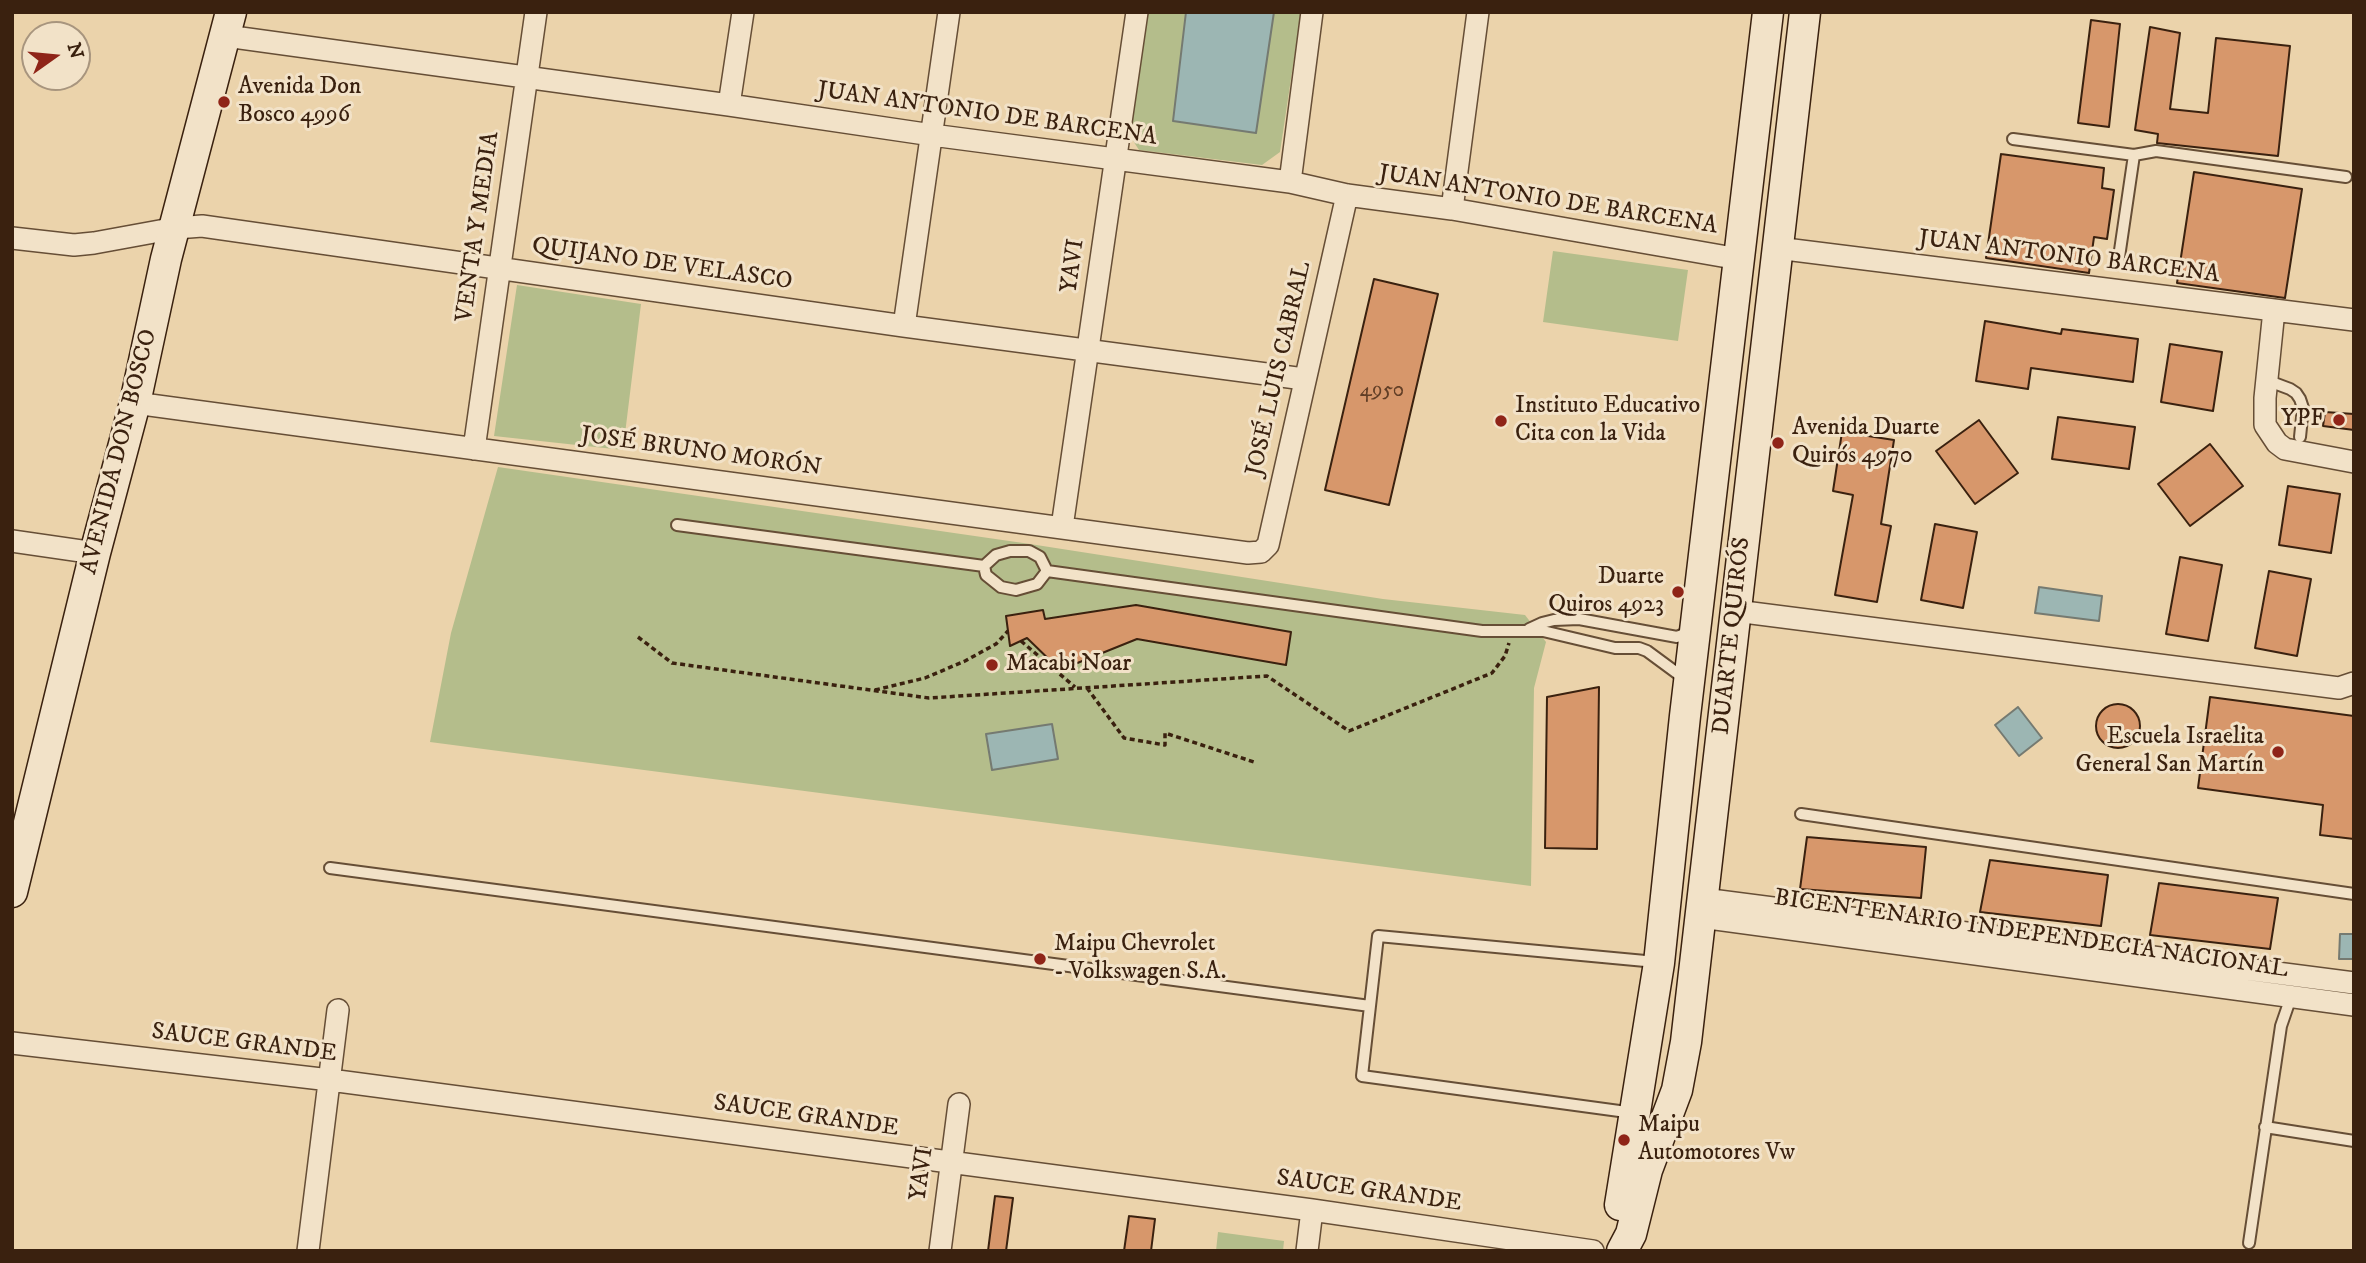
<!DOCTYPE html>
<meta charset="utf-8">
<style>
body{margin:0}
#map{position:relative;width:2366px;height:1263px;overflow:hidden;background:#ebd3ab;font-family:"IM FELL DW Pica",serif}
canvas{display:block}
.frame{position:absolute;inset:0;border:14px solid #3a210f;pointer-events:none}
.north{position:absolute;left:21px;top:21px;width:70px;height:70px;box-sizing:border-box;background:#f2e2c8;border:2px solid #a8957e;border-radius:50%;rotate:75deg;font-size:19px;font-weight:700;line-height:28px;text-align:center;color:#3a210f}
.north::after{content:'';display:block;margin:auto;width:24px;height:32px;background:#8f2418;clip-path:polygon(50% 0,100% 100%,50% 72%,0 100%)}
</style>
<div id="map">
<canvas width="2366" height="1263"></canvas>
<div class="frame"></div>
<div class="north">N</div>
</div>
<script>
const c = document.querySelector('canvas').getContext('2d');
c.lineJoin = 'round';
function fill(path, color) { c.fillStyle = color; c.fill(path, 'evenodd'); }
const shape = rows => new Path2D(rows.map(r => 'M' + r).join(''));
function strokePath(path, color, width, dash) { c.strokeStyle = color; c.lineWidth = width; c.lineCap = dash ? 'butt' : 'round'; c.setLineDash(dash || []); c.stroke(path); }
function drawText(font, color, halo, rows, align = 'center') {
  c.font = font + ' "IM FELL DW Pica",serif'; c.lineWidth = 6; c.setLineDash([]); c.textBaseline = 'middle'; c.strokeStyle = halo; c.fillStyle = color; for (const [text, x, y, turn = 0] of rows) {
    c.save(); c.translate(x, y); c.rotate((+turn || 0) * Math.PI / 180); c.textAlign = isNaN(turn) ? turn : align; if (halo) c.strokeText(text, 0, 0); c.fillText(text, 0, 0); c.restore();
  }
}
const green = shape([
 [1147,12,1301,12,1280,152,1262,165,1139,150,1130,136],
 [1553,251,1688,270,1678,341,1543,322],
 [517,285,641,304,623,450,494,436],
 [498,467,1030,544,1383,599,1525,615,1546,642,1534,688,1531,886,430,742,451,633],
 [1218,1232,1284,1241,1283,1251,1216,1251]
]);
const water = shape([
 [1186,12,1274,12,1256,133,1173,121,1186,12],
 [2039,587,2102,596,2099,621,2035,613,2039,587],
 [2018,707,2042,738,2019,756,1995,725,2018,707],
 [1052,724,1058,759,992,770,986,734,1052,724],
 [2340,934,2354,934,2354,959,2339,959,2340,934]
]);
const building = shape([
 [2091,20,2120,24,2109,127,2078,123,2091,20],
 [2150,27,2180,33,2170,109,2208,113,2216,38,2290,46,2278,156,2157,143,2158,134,2135,130,2150,27],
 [2001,154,2104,168,2102,188,2114,190,2107,239,2094,237,2089,273,1986,258,2001,154],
 [2194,172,2302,189,2285,298,2177,283,2194,172],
 [1374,279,1438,294,1389,505,1325,490,1374,279],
 [1985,321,2061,334,2062,329,2138,339,2133,382,2031,368,2028,389,1976,381,1985,321],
 [2170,344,2222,352,2213,411,2161,402,2170,344],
 [2325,412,2354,414,2354,430,2323,426,2325,412],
 [2058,417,2135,427,2129,469,2052,459,2058,417],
 [1979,420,2018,473,1975,504,1936,451,1979,420],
 [1842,432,1894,440,1881,524,1891,526,1877,602,1835,595,1853,495,1833,491,1842,432],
 [2210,444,2243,486,2190,526,2158,484,2210,444],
 [2288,486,2340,494,2331,553,2279,545,2288,486],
 [1935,524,1977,532,1963,608,1921,600,1935,524],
 [2180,557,2222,565,2208,641,2166,634,2180,557],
 [2269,571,2311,579,2297,656,2255,648,2269,571],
 [1136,605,1291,632,1286,665,1137,639,1060,670,1027,638,1010,646,1006,616,1043,610,1045,619,1136,605],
 [1599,687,1597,849,1545,848,1547,697,1599,687],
 [2210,697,2354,716,2354,839,2320,835,2323,805,2198,788,2210,697],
 '2096 726a22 22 0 1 1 44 0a22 22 0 1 1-44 0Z',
 [1807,837,1926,847,1921,898,1800,889,1807,837],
 [1990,860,2108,875,2101,926,1980,912,1990,860],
 [2159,883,2278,898,2270,949,2150,935,2159,883],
 [995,1196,1013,1198,1006,1251,988,1251,995,1196],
 [1129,1216,1155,1219,1151,1251,1124,1251,1129,1216]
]);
const path = shape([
 [638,637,672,663,929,698,1267,676,1349,731,1492,673,1505,656,1509,643],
 [1021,641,1075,687],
 [1087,688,1124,738,1165,745,1165,733,1254,762],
 [875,690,925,678,965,661,996,644,1008,631]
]);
const lane = shape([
 [2013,139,2134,155,2156,151,2346,177],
 [2118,264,2134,155],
 [2266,380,2290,389,2296,393,2300,399,2303,408,2300,437],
 [677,525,984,566],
 [1010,551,1029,551,1040,557,1047,571,1037,584,1016,590,1001,587,986,575,984,566,996,555,1010,551],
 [1047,571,1482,631,1543,631,1615,648,1639,648,1647,651,1685,679],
 [1529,629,1542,623,1554,620,1579,619,1677,637,1693,630],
 [1801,814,2354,894],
 [330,868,1370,1006],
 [1634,1113,1362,1076,1378,936,1656,962],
 [2265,1127,2354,1141],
 [2249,1243,2281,1026,2291,997]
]);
const street = shape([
 [226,36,729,105,932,135,1290,182,1347,195,1452,209,1739,259],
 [729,105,743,12],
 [1290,182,1312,12],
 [1452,209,1478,12],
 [12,238,74,245,94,243,176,228,202,226,904,326,1304,379],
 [1777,248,2354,320],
 [2274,310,2265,398,2265,425,2277,443,2285,449,2354,462],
 [904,326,949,12],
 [135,403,1248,553,1261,552,1268,545,1347,195],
 [474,449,536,12],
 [1062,527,1137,12],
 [12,541,95,553],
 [1736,611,2339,688,2354,683],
 [1703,899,2354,983],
 [1701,917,2354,1005],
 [12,1043,330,1080,1312,1210,1593,1251],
 [308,1251,338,1010],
 [940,1251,959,1104],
 [1307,1251,1312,1210]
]);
const secondary = shape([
 [12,892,95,553,135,403,166,259,231,12],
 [1620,1205,1659,963,1685,716,1768,12],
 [1622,1251,1631,1234,1647,1170,1677,1090,1686,1042,1805,12]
]);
const markers = [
 [224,102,7,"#8f2418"],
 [2339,420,7,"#8f2418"],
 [1501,421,7,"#8f2418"],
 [1778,443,7,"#8f2418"],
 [1678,592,7,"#8f2418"],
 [992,665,7,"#8f2418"],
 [2278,752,7,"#8f2418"],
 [1040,959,7,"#8f2418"],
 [1624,1140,7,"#8f2418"]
];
const numberNames = [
 ["4950",1382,392]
];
const poiNames = [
 ["Avenida Don",238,88],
 ["Bosco 4996",238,116],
 ["Instituto Educativo",1515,407],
 ["Cita con la Vida",1515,435],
 ["YPF",2325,420,"right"],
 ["Avenida Duarte",1792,429],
 ["Quirós 4970",1792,457],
 ["Duarte",1664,578,"right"],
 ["Quiros 4923",1664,606,"right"],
 ["Macabi Noar",1006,665],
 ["Escuela Israelita",2264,738,"right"],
 ["General San Martín",2264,766,"right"],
 ["Maipu Chevrolet",1054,945],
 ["- Volkswagen S.A.",1054,973],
 ["Maipu",1638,1126],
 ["Automotores Vw",1638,1154]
];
const streetNames = [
 ["JUAN ANTONIO DE BARCENA",987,115,8],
 ["JUAN ANTONIO DE BARCENA",1548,201,9],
 ["VENTA Y MEDIA",479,227,-82],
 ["JUAN ANTONIO BARCENA",2069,258,7],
 ["QUIJANO DE VELASCO",662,265,8],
 ["YAVI",1074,266,-82],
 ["JOSÉ LUIS CABRAL",1280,369,-77],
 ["AVENIDA DON BOSCO",120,452,-76],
 ["JOSÉ BRUNO MORÓN",701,453,8],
 ["DUARTE QUIRÓS",1733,636,-84],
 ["BICENTENARIO INDEPENDECIA NACIONAL",2031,935,8],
 ["SAUCE GRANDE",244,1044,7],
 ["SAUCE GRANDE",806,1117,8],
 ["YAVI",923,1174,-82],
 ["SAUCE GRANDE",1369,1192,8]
];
fill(green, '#b4bd8b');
fill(water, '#9cb6b3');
strokePath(water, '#757a71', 2);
fill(building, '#d7976b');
strokePath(building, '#3a210f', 2);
strokePath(lane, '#664e36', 14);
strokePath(street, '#664e36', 24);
strokePath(secondary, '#3a210f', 33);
strokePath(path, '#3a210f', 3.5, [5, 3.5]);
strokePath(lane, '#f2e2c8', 10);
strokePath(street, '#f2e2c8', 21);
strokePath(secondary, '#f2e2c8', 30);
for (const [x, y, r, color] of markers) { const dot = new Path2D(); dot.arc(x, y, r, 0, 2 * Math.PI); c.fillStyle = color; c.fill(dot); strokePath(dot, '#f2e2c8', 2.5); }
drawText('21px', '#613e26', null, numberNames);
drawText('24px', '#3a210f', '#f2e2c8', poiNames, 'left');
drawText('24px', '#3a210f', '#f2e2c8', streetNames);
</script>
